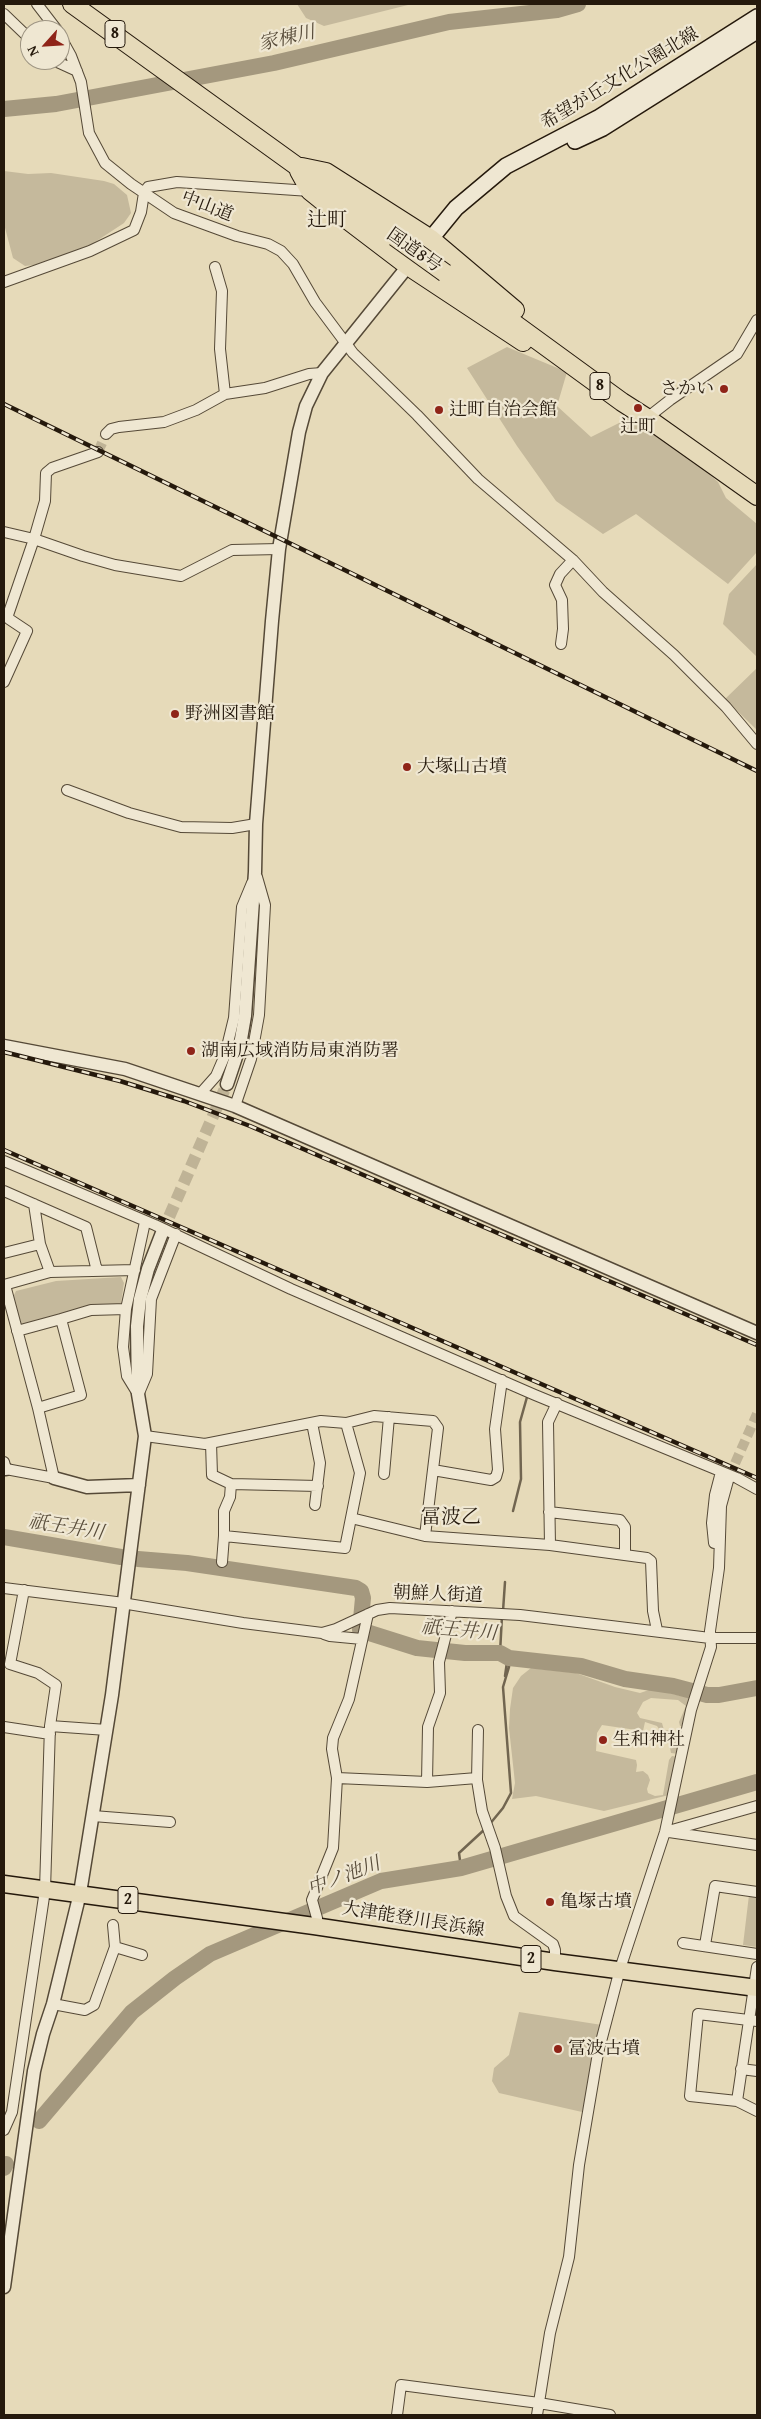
<!DOCTYPE html>
<meta charset="utf-8">
<style>
body{margin:0}
#map{position:relative;width:761px;height:2419px;overflow:hidden;background:#e6dab9;font-family:"Gentium Book Plus",serif}
canvas{display:block}
.frame{position:absolute;inset:0;border:5px solid #25190c;pointer-events:none}
.north{position:absolute;left:20px;top:20px;width:50px;height:50px;box-sizing:border-box;background:#efe7d2;border:1px solid #9e9583;border-radius:50%;rotate:244deg;font-size:14px;font-weight:700;line-height:20px;text-align:center;color:#25190c}
.north::after{content:'';display:block;margin:auto;width:18px;height:22px;background:#8f2418;clip-path:polygon(50% 0,100% 100%,50% 72%,0 100%)}
</style>
<div id="map">
<canvas width="761" height="2419"></canvas>
<div class="frame"></div>
<div class="north">N</div>
</div>
<script>
const c = document.querySelector('canvas').getContext('2d');
c.lineJoin = 'round';
function fill(path, color) { c.fillStyle = color; c.fill(path, 'evenodd'); }
const shape = rows => new Path2D(rows.map(r => 'M' + r).join(''));
function strokePath(path, color, width, dash) { c.strokeStyle = color; c.lineWidth = width; c.lineCap = dash ? 'butt' : 'round'; c.setLineDash(dash || []); c.stroke(path); }
function drawText(font, color, halo, rows, align = 'center') {
  c.font = font + ' "Gentium Book Plus","Noto Serif JP",serif'; c.lineWidth = 4.5; c.setLineDash([]); c.textBaseline = 'middle'; c.strokeStyle = halo; c.fillStyle = color; for (const [text, x, y, turn = 0] of rows) {
    c.save(); c.translate(x, y); c.rotate((+turn || 0) * Math.PI / 180); c.textAlign = isNaN(turn) ? turn : align; if (halo) c.strokeText(text, 0, 0); c.fillText(text, 0, 0); c.restore();
  }
}
const green = shape([
 [297,4,412,4,324,26,306,18],
 [4,171,28,174,51,173,104,181,114,184,127,195,131,213,124,223,92,244,43,264,25,266,13,258,4,224],
 [507,347,567,372,557,406,591,437,639,413,718,482,726,498,757,524,757,552,728,584,636,514,603,534,556,501,517,446,467,368],
 [757,564,757,657,723,624,729,594],
 [757,668,757,730,725,699],
 [121,1277,124,1283,121,1303,116,1307,26,1326,21,1323,13,1297,16,1291,56,1281],
 [531,1668,576,1673,615,1687,640,1693,652,1689,690,1698,686,1725,680,1726,679,1722,686,1706,678,1700,651,1698,643,1702,637,1713,640,1718,662,1723,664,1730,677,1731,683,1735,679,1754,671,1753,670,1748,675,1738,674,1735,651,1739,648,1735,649,1734,656,1735,659,1729,657,1726,645,1722,643,1731,602,1725,597,1733,596,1751,636,1760,637,1765,636,1772,643,1771,648,1775,650,1780,647,1789,648,1793,655,1796,663,1795,669,1760,672,1756,679,1757,669,1795,604,1811,536,1796,512,1799,515,1783,509,1728,510,1709,513,1688,521,1676],
 [749,1895,757,1896,757,1947,743,1945],
 [519,2012,602,2025,582,2112,499,2093,492,2081,494,2068,509,2055]
]);
const stream = shape([
 [513,1511,521,1479,520,1422,527,1397],
 [503,1611,505,1582],
 [500,1653,502,1616],
 [505,1676,507,1662],
 [489,1825,503,1808,511,1793,503,1687,509,1667,509,1658],
 [461,1868,459,1853,485,1829]
]);
const river = shape([
 [4,109,56,104,274,63,449,22,557,10,578,4],
 [4,1537,121,1557],
 [138,1559,187,1563,356,1588,361,1591,363,1598,360,1630,417,1648,465,1653,500,1653,509,1658,581,1666,625,1679,673,1686,707,1695,719,1695,757,1688],
 [39,2121,132,2012,175,1978,210,1954,381,1881,461,1868,757,1782],
 [4,2168,6,2164]
]);
const minorTunnel = shape([
 [98,452,106,434],
 [729,1477,757,1414]
]);
const tertiaryTunnel = shape([
 [162,1233,227,1084]
]);
const minor = shape([
 [37,4,57,30],
 [4,14,30,39],
 [60,36,71,56,81,82,89,133,105,163,131,184,174,213,237,236,268,244,281,251,293,264,315,302,353,353,417,415,478,479,573,560,603,592,674,655,726,707,757,744],
 [53,60,77,71],
 [215,267,222,291,220,349,225,394],
 [4,282,90,251,134,230,141,212,144,193,148,187,177,182,310,191],
 [647,418,670,400,737,354,757,320],
 [106,434,111,429,119,427,164,422,196,410,225,394,265,388,309,374,322,373],
 [4,532,34,539,83,556,115,565,181,576,232,550,279,549],
 [561,644,563,629,562,600,555,585,560,574,573,560],
 [4,682,27,631,9,619,8,615,34,539,45,501,46,473,52,468,98,452],
 [67,790,129,813,181,827,232,828,256,824],
 [200,1094,216,1076,225,1055,234,1018,242,907,252,883],
 [235,1106,251,1059,259,1015,265,905,257,877],
 [4,1161,155,1225,291,1289,535,1395,737,1478,757,1489],
 [4,1191,86,1227,97,1271],
 [34,1204,40,1244,50,1272],
 [4,1253,40,1244],
 [4,1285,50,1272,135,1270],
 [61,1319,91,1310,126,1309],
 [17,1331,61,1319,81,1395,38,1408],
 [139,1393,147,1374,151,1299,176,1234],
 [138,1394,127,1376,123,1347,126,1309,145,1222],
 [312,1423,320,1463,315,1505],
 [346,1423,374,1416,433,1421,438,1428,425,1536],
 [145,1436,205,1444,321,1421,346,1423,360,1473,345,1548,224,1536,224,1511,230,1497,231,1484],
 [211,1443,212,1475,231,1484,318,1486],
 [4,1462,6,1469,54,1478,38,1408,5,1285],
 [433,1470,491,1480,496,1477,498,1470,495,1429,502,1380],
 [384,1474,389,1417],
 [549,1512,620,1520,625,1527,625,1555],
 [351,1518,425,1536,550,1545,647,1558,651,1561,653,1611,657,1630],
 [714,1543,712,1523,715,1495,721,1472],
 [550,1545,548,1422,557,1403],
 [222,1562,224,1536],
 [4,1588,116,1602,243,1623,322,1633,336,1629,377,1610,390,1608,520,1615,710,1638,757,1638],
 [452,1611,439,1662,440,1693,428,1727,427,1782,477,1778],
 [324,1634,330,1636,362,1639],
 [50,1726,107,1730],
 [4,1727,50,1734],
 [478,1730,477,1780,482,1811,495,1848,506,1896,514,1916,553,1944,555,1950,555,1962],
 [337,1778,427,1782],
 [93,1816,170,1822],
 [665,1832,757,1806],
 [669,1832,757,1845],
 [314,1926,317,1918,312,1900,333,1848,337,1778,332,1749,333,1738,349,1699,368,1614],
 [683,1943,757,1954],
 [705,1945,715,1886,757,1892],
 [115,1947,142,1955],
 [757,1967,737,2101,757,2111],
 [53,2004,85,2010,94,2005,115,1947,113,1925],
 [741,2069,757,2071],
 [737,2101,690,2096,698,2014,757,2021],
 [4,2130,12,2112,45,1890,50,1726,56,1685,38,1673,10,1664,24,1590],
 [397,2415,401,2385,539,2403,610,2415],
 [537,2415,550,2333,569,2257,579,2165,598,2053,620,1969,665,1832,691,1710,711,1647,710,1631,719,1568,721,1506,729,1477]
]);
const tertiary = shape([
 [4,1046,125,1069,235,1106,757,1333],
 [227,1084,240,1045,245,1016,255,872,256,824,272,621,279,549,299,432,306,406,322,373,408,266],
 [4,1469,6,1469],
 [54,1478,87,1487,139,1485],
 [4,2287,34,2071,43,2034,53,2004,80,1893,112,1695,145,1436,138,1394,137,1326,140,1299,148,1269,162,1233]
]);
const secondary = shape([
 [575,141,603,128,757,31],
 [411,263,456,208,506,166,598,118,757,17]
]);
const primary = shape([
 [4,1884,314,1926,555,1962,757,1988]
]);
const trunk = shape([
 [72,4,395,237],
 [302,167,326,172,431,239,515,310],
 [299,171,310,191,320,199,408,266,523,342],
 [445,273,622,402,647,418,757,496]
]);
const rail = shape([
 [4,404,757,771],
 [4,1052,120,1081,184,1101,250,1126,757,1345],
 [4,1150,757,1478]
]);
const trunkBridge = shape([
 [395,237,445,273]
]);
const markers = [
 [724,389,5,"#8f2418"],
 [638,408,5,"#8f2418"],
 [439,410,5,"#8f2418"],
 [175,714,5,"#8f2418"],
 [407,767,5,"#8f2418"],
 [191,1051,5,"#8f2418"],
 [603,1740,5,"#8f2418"],
 [550,1902,5,"#8f2418"],
 [558,2049,5,"#8f2418"]
];
const shields = [
 [115,34,20],
 [600,386,20],
 [128,1900,20],
 [531,1959,20]
];
const shieldNames = [
 ["8",115,34],
 ["8",600,386],
 ["2",128,1900],
 ["2",531,1959]
];
const streetNames = [
 ["希望が丘文化公園北線",620,79,-31],
 ["中山道",207,207,21],
 ["国道8号",414,251,35],
 ["朝鮮人街道",438,1595,2],
 ["大津能登川長浜線",413,1920,9]
];
const poiNames = [
 ["さかい",714,389,"right"],
 ["辻町自治会館",449,410],
 ["辻町",638,427,"center"],
 ["野洲図書館",185,714],
 ["大塚山古墳",417,767],
 ["湖南広域消防局東消防署",201,1051],
 ["生和神社",613,1740],
 ["亀塚古墳",560,1902],
 ["冨波古墳",568,2049]
];
const waterNames = [
 ["家棟川",287,39,-13],
 ["祇王井川",66,1528,9],
 ["祇王井川",459,1631,5],
 ["中ノ池川",344,1877,-21]
];
const quarterNames = [
 ["辻町",327,221],
 ["冨波乙",451,1518]
];
fill(green, '#c5b99c');
strokePath(stream, '#716550', 2.5);
strokePath(river, '#a4987e', 16);
strokePath(minorTunnel, '#bfb396', 10, [10, 5]);
strokePath(tertiaryTunnel, '#bfb396', 12, [12, 6]);
strokePath(minor, '#554937', 12);
strokePath(tertiary, '#554937', 15);
strokePath(secondary, '#25190c', 18);
strokePath(primary, '#25190c', 19);
strokePath(trunk, '#25190c', 20);
strokePath(minor, '#efe7d2', 10);
strokePath(tertiary, '#efe7d2', 12);
strokePath(secondary, '#efe7d2', 15);
strokePath(primary, '#e6dab9', 16);
strokePath(trunk, '#e6dab9', 18);
strokePath(rail, '#25190c', 4.5);
strokePath(rail, '#efe7d2', 2.5, [8]);
strokePath(trunkBridge, '#25190c', 20, []);
strokePath(trunkBridge, '#e6dab9', 18);
for (const [x, y, r, color] of markers) { const dot = new Path2D(); dot.arc(x, y, r, 0, 2 * Math.PI); c.fillStyle = color; c.fill(dot); strokePath(dot, '#efe7d2', 2); }
for (const [x, y, w] of shields) { const box = new Path2D(); box.roundRect(x - w / 2, y - 13.5, w, 27, 4); c.fillStyle = '#efe7d2'; c.fill(box); strokePath(box, '#25190c', 1); }
drawText('bold 16px', '#25190c', null, shieldNames);
drawText('18px', '#25190c', '#efe7d2', streetNames);
drawText('18px', '#25190c', '#efe7d2', poiNames, 'left');
drawText('italic 19px', '#584c3a', '#efe7d2', waterNames);
drawText('20px', '#25190c', '#efe7d2', quarterNames);
</script>
